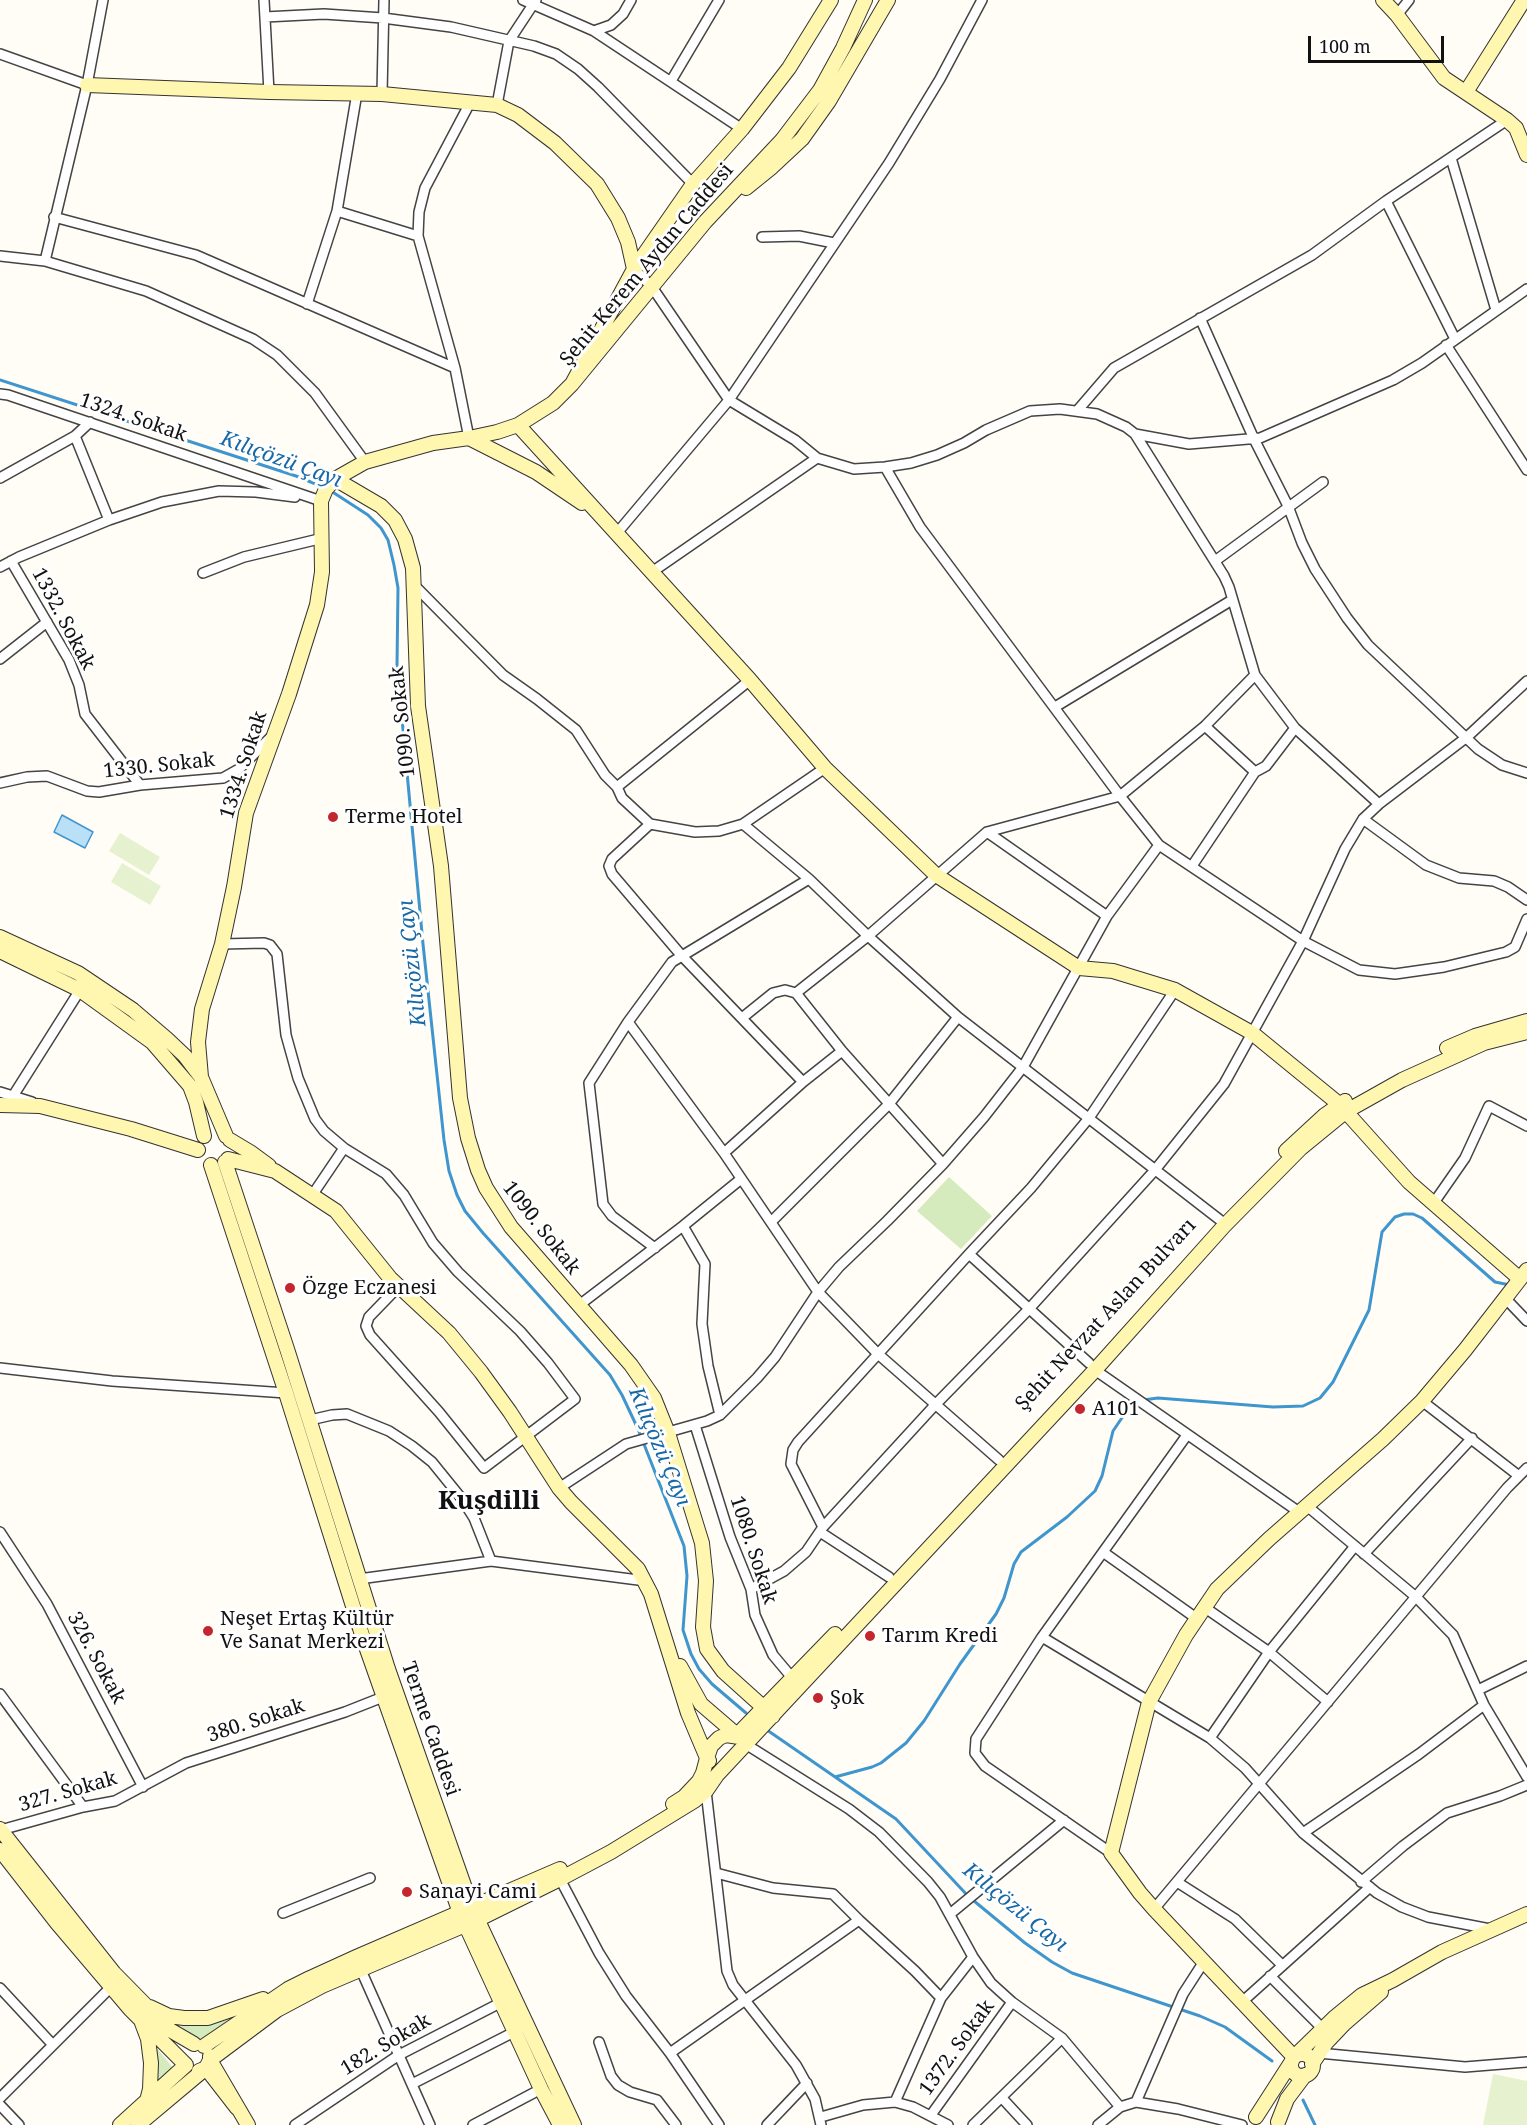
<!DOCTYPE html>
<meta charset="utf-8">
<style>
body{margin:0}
#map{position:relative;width:1527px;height:2125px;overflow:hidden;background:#fffdf5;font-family:"Noto Serif",serif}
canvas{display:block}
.scale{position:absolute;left:1308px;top:36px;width:136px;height:27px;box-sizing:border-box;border:3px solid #111;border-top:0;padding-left:8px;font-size:18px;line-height:21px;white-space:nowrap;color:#111;-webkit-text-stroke:4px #fff;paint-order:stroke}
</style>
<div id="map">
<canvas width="1527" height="2125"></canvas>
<div class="scale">100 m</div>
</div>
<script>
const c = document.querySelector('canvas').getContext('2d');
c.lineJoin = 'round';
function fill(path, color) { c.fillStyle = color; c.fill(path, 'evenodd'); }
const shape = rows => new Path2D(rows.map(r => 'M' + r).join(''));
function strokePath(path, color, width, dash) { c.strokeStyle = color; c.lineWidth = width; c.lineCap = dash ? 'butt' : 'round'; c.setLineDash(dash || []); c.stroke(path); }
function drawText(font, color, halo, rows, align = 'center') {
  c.font = font + ' "Noto Serif",serif'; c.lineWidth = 6; c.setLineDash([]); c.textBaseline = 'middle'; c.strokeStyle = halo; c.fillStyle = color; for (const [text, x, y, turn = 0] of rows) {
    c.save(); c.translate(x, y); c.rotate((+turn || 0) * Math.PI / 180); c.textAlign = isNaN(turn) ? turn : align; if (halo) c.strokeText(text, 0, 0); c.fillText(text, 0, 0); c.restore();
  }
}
const green = shape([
 [949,1177,992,1216,961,1249,917,1211],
 [233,2018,202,2042,179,2025,199,2026],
 [155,2046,174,2069,155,2084]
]);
const pitch = shape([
 [120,833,160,857,149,875,109,851],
 [122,863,161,886,150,905,111,882],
 [1493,2074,1527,2081,1527,2125,1483,2125]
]);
const water = shape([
 [62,815,93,832,85,848,54,832,62,815]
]);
const stream = shape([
 [0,380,296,476,323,487],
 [331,491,368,515,381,528,388,540,394,565,398,588,397,665,423,944,444,1140,449,1171,457,1195,465,1211,483,1233,610,1375,622,1395,638,1429,684,1546,687,1576,683,1630,691,1654,699,1669,712,1684,746,1713],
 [1143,1400,1158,1398,1273,1407,1303,1406,1320,1398,1333,1382,1369,1310,1382,1232,1395,1217,1404,1214,1413,1214,1422,1218,1495,1282,1510,1285],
 [767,1730,896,1819,968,1896,1025,1943,1052,1962,1072,1973,1200,2016,1225,2027,1272,2061],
 [835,1777,872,1767,881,1763,906,1743,924,1721,960,1664,996,1614,1004,1598,1014,1564,1021,1552,1067,1517,1095,1491,1102,1476,1113,1431,1130,1406,1137,1403],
 [1303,2100,1315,2125]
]);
const street = shape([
 [264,0,269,92],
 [523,0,594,31,742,129],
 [1397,15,1409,0],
 [265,17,324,14,383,18,451,27,534,46,556,54,578,69,598,87,693,184],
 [594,31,611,25,623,14,631,0],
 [0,54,87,85],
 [671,81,719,0],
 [382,94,384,0],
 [497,105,509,41,536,0],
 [1451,158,1496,310],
 [1386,201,1455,339],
 [337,211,418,236],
 [54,217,196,255,455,368],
 [762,237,799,236,834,243],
 [0,256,45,261,146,291,253,339,277,355,315,393,365,462],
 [45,261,87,85,103,0],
 [634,269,652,287,729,400,795,440,817,458],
 [307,304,337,211,357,93],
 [1200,318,1254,439,1288,506,1302,543,1315,569,1347,618,1368,645,1478,749,1502,765,1527,773],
 [1446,345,1527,470],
 [0,394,8,395,321,501],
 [1077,411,1114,368,1312,255,1386,201,1507,120],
 [75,436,109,520],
 [469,438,455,368,418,236,419,212,425,188,471,101],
 [885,467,920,527,1120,796,1159,845,1303,941,1359,970,1395,974,1444,967,1506,952,1515,947,1527,919],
 [0,478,75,436,90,422],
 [617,533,729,400,889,163,940,79,982,0],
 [11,561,69,660,79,685,85,714,140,785],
 [1215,561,1323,482],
 [0,567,19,557,109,520,162,502,219,491,256,492,295,497],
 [652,572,817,458,854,469,885,467,911,463,937,455,964,443,986,430,1030,411,1060,409,1097,414,1126,427,1135,434,1189,444,1260,438,1393,380,1422,363,1527,289],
 [203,573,244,557,323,538],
 [414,585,503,675,537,699,576,730,605,775,617,787],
 [0,659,47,622],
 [1255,675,1295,728,1379,804],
 [1055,707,1232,600],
 [1255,772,1266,766,1295,728],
 [0,783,27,777,47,776,87,791,99,792,140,785,223,778,239,769,271,737],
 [1363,819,1426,865,1459,878,1494,881,1508,887,1527,900],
 [650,824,622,798,617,787,750,680],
 [743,824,809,879,868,936,958,1017,1220,1220],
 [987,832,1107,916],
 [1192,866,1255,772,1205,726],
 [222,944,264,943,270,945,277,954,286,1035,298,1078,315,1119,324,1131,344,1148,313,1194],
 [796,993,842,1051,943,1164],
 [742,1018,773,993,785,990,796,993,868,936,987,832,1120,796,1205,726,1255,675,1229,587,1224,576,1135,434],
 [628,1022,724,1153,818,1292,878,1354,999,1460],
 [803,1082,681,955,612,874,609,866,612,859,650,824,695,832,719,831,743,824,825,768],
 [0,1092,32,1102],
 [13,1096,80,990],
 [344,1148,386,1174,404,1195,433,1243,458,1272,520,1331,548,1363,575,1399,484,1468,439,1412,370,1335,366,1326,369,1317,399,1286],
 [724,1153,803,1082,842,1051],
 [1433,1204,1465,1158,1489,1106,1527,1126],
 [771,1222,889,1104,958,1017],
 [683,1226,705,1264,702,1324,708,1366,720,1415],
 [655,1248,612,1216,603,1204,589,1083,628,1022,672,962,809,879],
 [969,1254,1089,1363],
 [1506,1299,1527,1321],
 [578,1306,683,1226,741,1179],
 [0,1368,112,1381,286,1393],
 [1095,1370,1299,1512],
 [1422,1401,1519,1476],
 [310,1420,332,1415,347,1414,389,1431,412,1446,432,1462,462,1499,474,1518,491,1561],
 [695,1425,730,1537,751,1589,755,1615,773,1655,794,1680],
 [559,1488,626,1444,707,1421,720,1415,757,1378,775,1357,818,1292,839,1267,887,1221,943,1164,984,1117,1023,1067,1107,916,1159,845],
 [1307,1506,1416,1597,1453,1635,1484,1705,1527,1777],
 [823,1527,791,1464,793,1450,798,1442,969,1254,1031,1188,1089,1118,1175,990],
 [0,1532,47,1604,143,1787],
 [820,1532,889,1577],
 [1103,1552,1196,1618],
 [1364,1554,1472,1438],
 [359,1579,491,1561,646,1581],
 [751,1589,784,1571,806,1552,823,1527,935,1405,1029,1309,1155,1170,1224,1084,1303,941,1345,849,1363,819,1379,804,1467,737,1527,681],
 [1204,1607,1269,1652,1328,1702],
 [1042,1637,1210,1738,1245,1768,1303,1833,1377,1893,1402,1907,1428,1917,1490,1929],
 [1478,1690,1527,1666],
 [0,1694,83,1807],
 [1210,1738,1269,1652,1355,1546],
 [747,1745,849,1809,879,1832,928,1882,940,1897,973,1957,991,1983,1012,2002,1062,2038,1120,2107],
 [706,1791,727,1971,733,1985,796,2065,815,2099,821,2125],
 [1,1830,83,1807,115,1801,186,1763,345,1712,383,1697],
 [1303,1833,1419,1754,1484,1705],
 [1111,1853,985,1766,975,1753,976,1739,1042,1637,1187,1435],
 [716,1873,773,1888,833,1894,859,1920],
 [560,1879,599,1953,626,1996,670,2053,719,2125],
 [1177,1882,1235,1919,1282,1965],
 [1361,1882,1403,1846,1447,1813,1500,1796,1527,1785],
 [1154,1909,1507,1488,1527,1468],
 [283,1913,370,1878],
 [950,1914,1064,1820],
 [360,1968,430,2125],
 [1270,1976,1323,2029],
 [0,1988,53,2045],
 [1242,2002,1370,1887],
 [599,2042,611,2076,618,2085,630,2092,657,2100,676,2125],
 [670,2053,859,1920,915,1971,941,1998],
 [1319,2053,1465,2067,1527,2062],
 [412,2084,514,2032],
 [0,2098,112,1986],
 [1002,2098,1027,2125],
 [895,2102,941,1998,973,1957],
 [1136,2102,1183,1994,1203,1963],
 [0,2105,19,2125],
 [931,2115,1012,2002],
 [821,2117,863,2105,895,2102,913,2107,948,2125],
 [295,2125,399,2055,500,2003],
 [473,2125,541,2089],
 [767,2125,807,2083],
 [973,2125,1062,2038],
 [1098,2125,1120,2107,1136,2102,1178,2109,1242,2125]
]);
const secondary = shape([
 [831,0,789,68,742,129,693,184,634,269,572,384,705,222,782,140,820,90,843,48,865,0],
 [1383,0,1397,15,1444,78,1507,120,1516,128,1527,155],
 [87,85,269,92,382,94,497,105,518,115,555,143,597,184,618,218,628,242,634,269],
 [1466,92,1524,0],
 [746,188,772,167,802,139,829,101,888,0],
 [518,425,750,680,825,768,936,875,1079,968,1113,971,1175,990,1252,1033,1339,1104,1409,1182,1520,1279],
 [469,438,536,472,582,503],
 [335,479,381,506,395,520,405,539,413,568,418,706,441,866,460,1098,468,1138,478,1170,486,1188,511,1227,631,1365,654,1398,668,1433,702,1543,706,1581,703,1627,707,1649,723,1671,773,1716],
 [0,937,78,973,133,1010,167,1039,185,1056,201,1077,226,1136],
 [0,951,80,990,152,1042,190,1086,196,1102,204,1136],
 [1447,1048,1475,1036,1527,1021],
 [201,1077,198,1042,202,1009,222,944,234,887,246,813,289,694,317,605,322,572,321,501,326,489,335,479,365,462,433,443,469,438,497,432,518,425,553,403,572,384],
 [0,1105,40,1106,131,1129,198,1150],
 [230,1140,250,1152,269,1166],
 [1286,1151,1325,1115,1345,1101],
 [228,1159,275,1171,336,1211,390,1278,449,1333,481,1372,510,1412,559,1488,571,1502,638,1569,651,1594,688,1713,707,1758,703,1773,699,1781,684,1797,673,1804],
 [225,1162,287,1349,388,1669,472,1908,574,2125],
 [211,1165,286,1393,363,1638,460,1913,541,2089,560,2125],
 [680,1666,701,1704,737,1735,835,1634],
 [709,1761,707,1758,711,1746,719,1738,726,1735,739,1737],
 [0,1829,114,1973,170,2030,194,2044],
 [0,1850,57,1923,130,2009,186,2065,120,2125],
 [150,2007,169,2016,184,2018,208,2018,263,1999],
 [142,2023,148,2039,151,2063,150,2089,147,2101],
 [204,2046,288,1989,310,1978,356,1957,560,1869],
 '1291 2065a11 11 0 1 1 22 0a11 11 0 1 1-22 0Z',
 [1296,2055,1334,2018,1362,1995,1393,1980,1442,1952,1527,1914],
 [210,2056,210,2060,248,2125],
 [1294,2057,1154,1909,1140,1893,1111,1853,1149,1702,1186,1635,1217,1589,1269,1539,1383,1439,1422,1401,1465,1350,1527,1270],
 [1312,2064,1326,2043,1344,2024,1381,1992],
 [199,2071,206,2068,237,2108],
 [1256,2117,1292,2061],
 [1278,2122,1287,2099,1305,2075],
 [138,2125,206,2068,210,2060,277,2010,322,1986,477,1920,560,1879,611,1852,694,1801,706,1791,717,1775,800,1686,1095,1370,1224,1226,1301,1148,1345,1112,1402,1080,1484,1043,1527,1032]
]);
const markers = [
 [333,817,6,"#c4262e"],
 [290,1288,6,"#c4262e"],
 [1080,1409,6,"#c4262e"],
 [208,1631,6,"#c4262e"],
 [870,1636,6,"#c4262e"],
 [818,1698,6,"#c4262e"],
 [407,1892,6,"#c4262e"]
];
const streetNames = [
 ["Şehit Kerem Aydın Caddesi",647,265,-50],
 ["1324. Sokak",133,418,19],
 ["1332. Sokak",63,619,62],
 ["1090. Sokak",403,722,-96],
 ["1334. Sokak",244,765,-72],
 ["1330. Sokak",159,766,-6],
 ["1090. Sokak",541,1228,52],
 ["Şehit Nevzat Aslan Bulvarı",1106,1315,-47],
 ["1080. Sokak",753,1550,72],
 ["326. Sokak",96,1658,62],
 ["380. Sokak",256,1721,-18],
 ["Terme Caddesi",430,1729,71],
 ["327. Sokak",68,1792,-16],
 ["182. Sokak",386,2045,-31],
 ["1372. Sokak",957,2048,-54]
];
const poiNames = [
 ["Terme Hotel",345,817],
 ["Özge Eczanesi",302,1288],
 ["A101",1092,1409],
 ["Neşet Ertaş Kültür",220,1619],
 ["Ve Sanat Merkezi",220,1642],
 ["Tarım Kredi",882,1636],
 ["Şok",830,1698],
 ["Sanayi Cami",419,1892]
];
const waterNames = [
 ["Kılıçözü Çayı",281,460,20],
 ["Kılıçözü Çayı",413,963,-96],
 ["Kılıçözü Çayı",659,1447,67],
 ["Kılıçözü Çayı",1015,1908,39]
];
const districtNames = [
 ["Kuşdilli",489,1502]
];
fill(green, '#d5ebbd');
fill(pitch, '#e6f2cf');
fill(water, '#b9e0f7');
strokePath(water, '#3f96cf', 1.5);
strokePath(stream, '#3f96cf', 3);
strokePath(street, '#444', 12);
strokePath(secondary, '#333', 16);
strokePath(street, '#fff', 9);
strokePath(secondary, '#fff6b0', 14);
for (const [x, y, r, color] of markers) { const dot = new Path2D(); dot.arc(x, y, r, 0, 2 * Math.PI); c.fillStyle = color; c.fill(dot); strokePath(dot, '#fff', 2); }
drawText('20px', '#111', '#fff', streetNames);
drawText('20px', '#111', '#fff', poiNames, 'left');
drawText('italic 21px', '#1768a6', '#fff', waterNames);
drawText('bold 26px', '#111', '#fff', districtNames);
</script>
